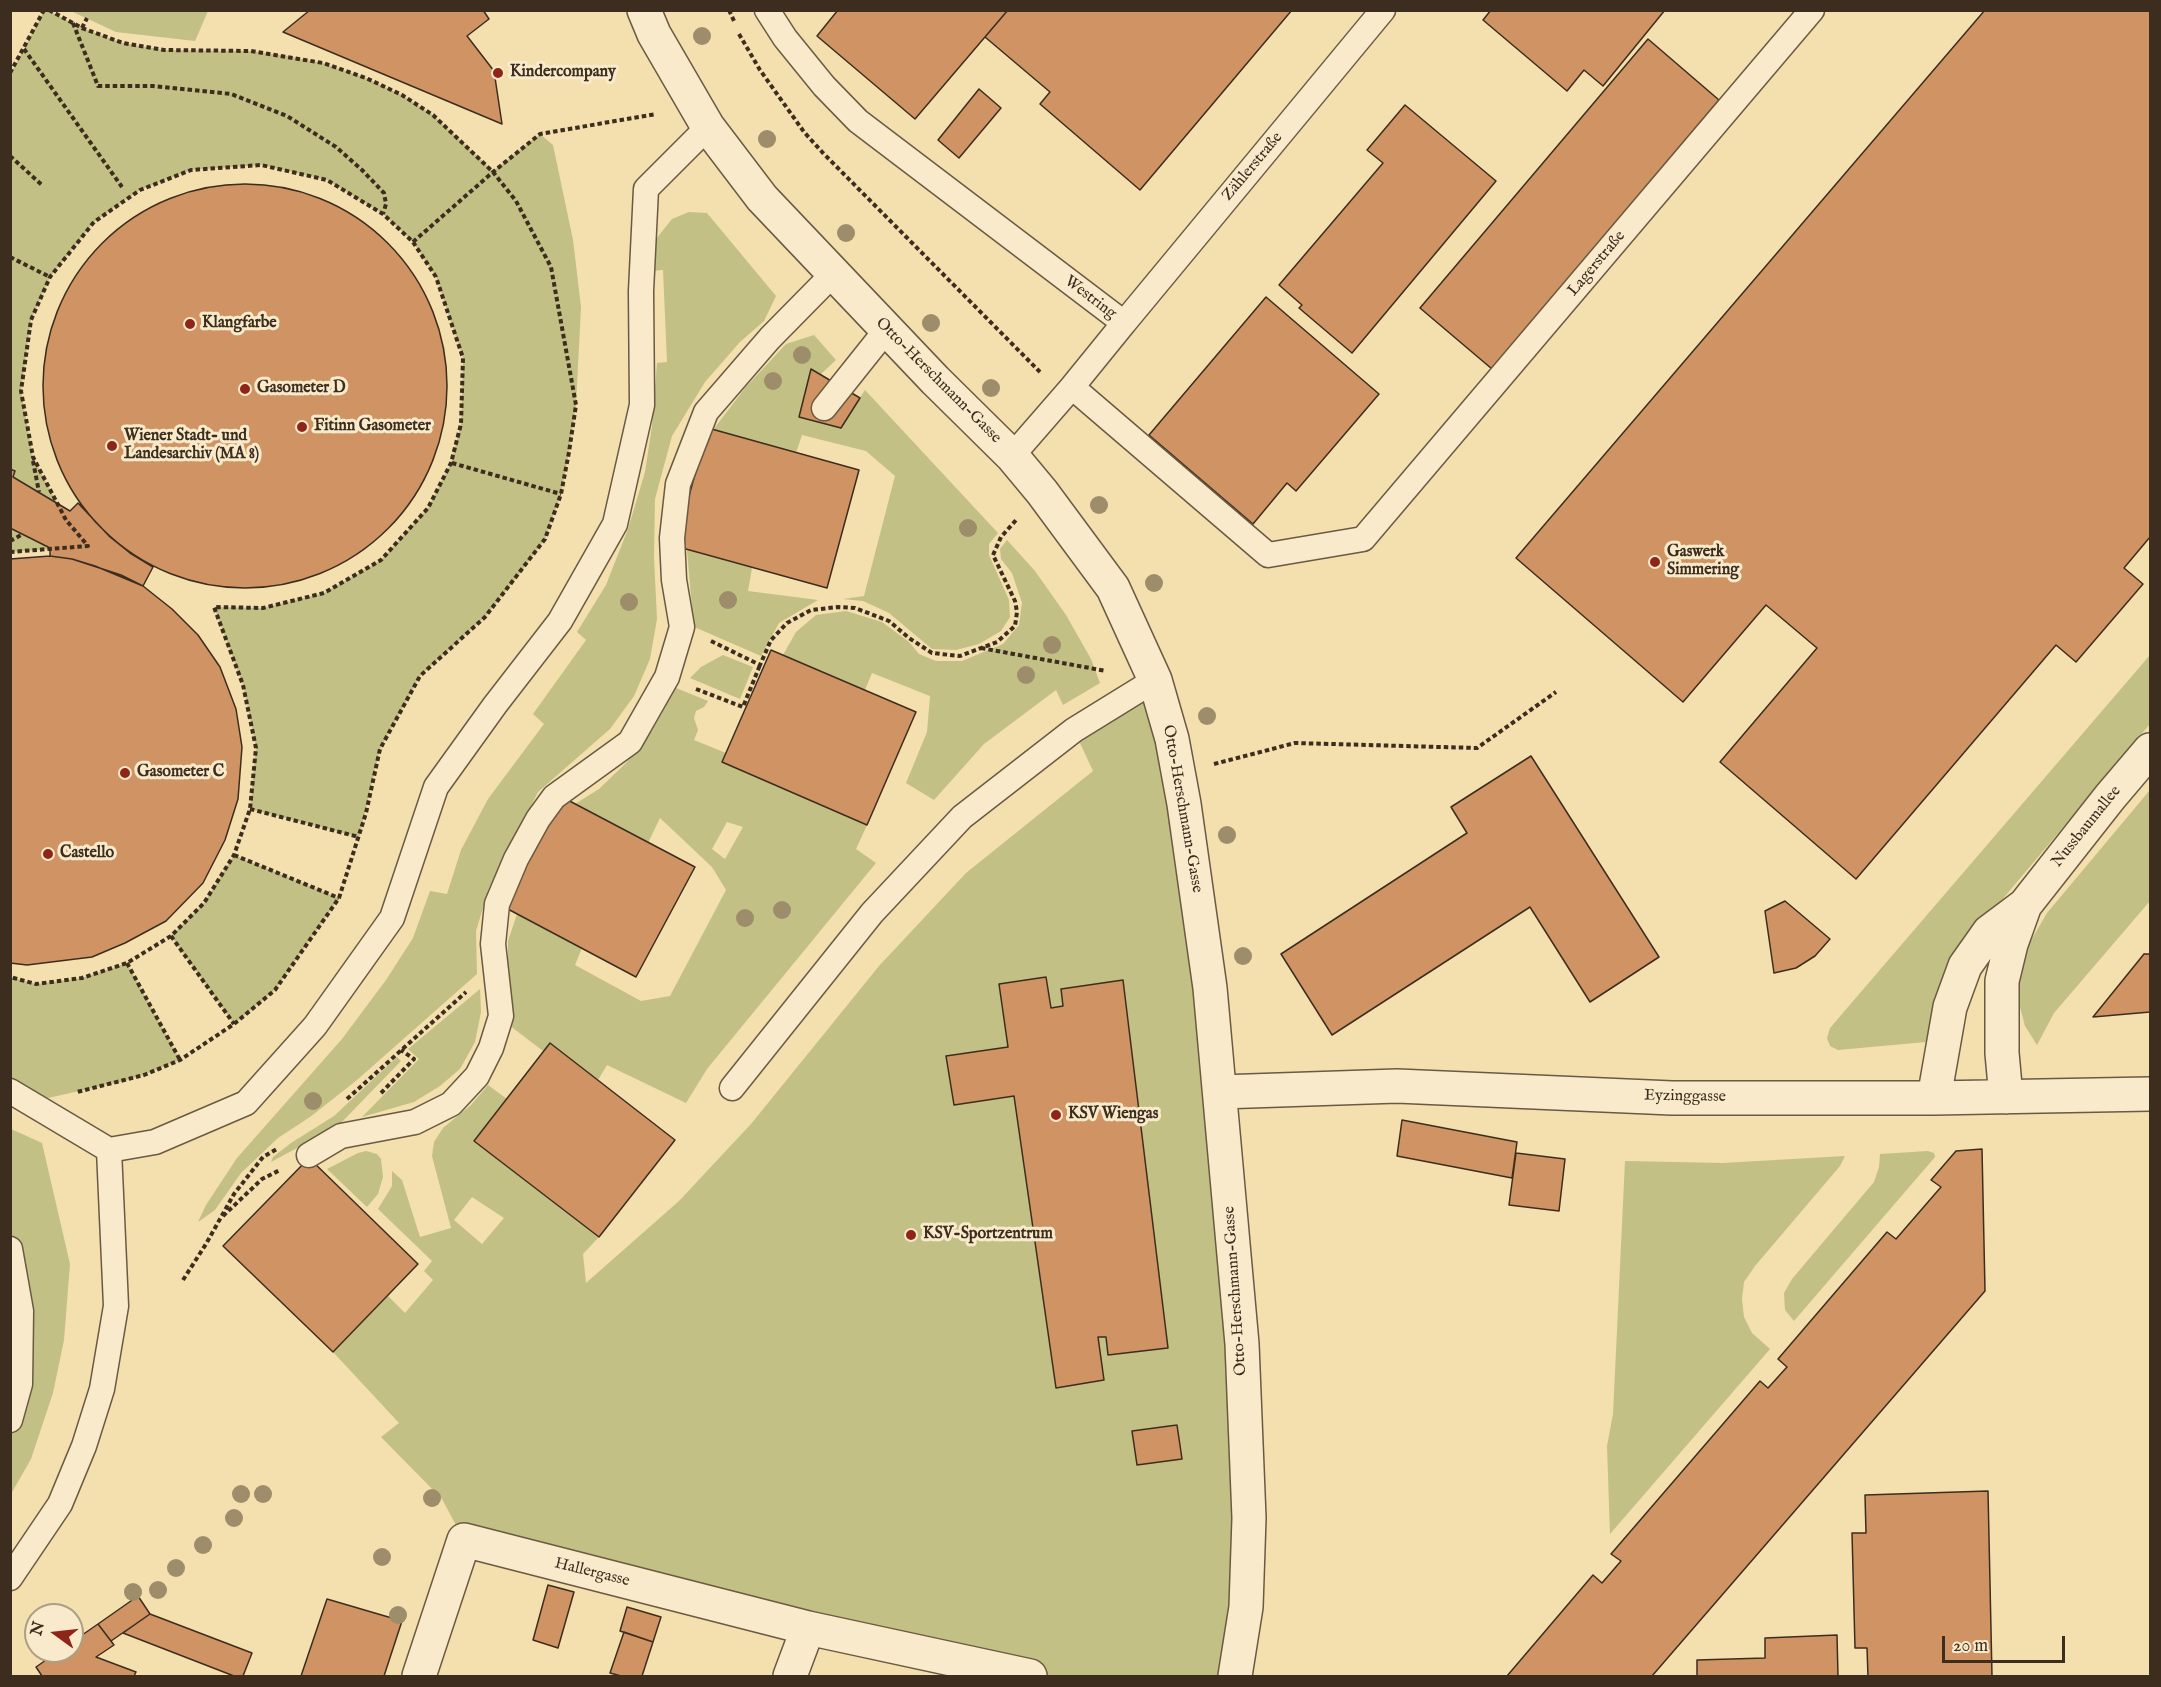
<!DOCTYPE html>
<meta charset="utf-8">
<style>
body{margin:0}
#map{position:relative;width:2161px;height:1687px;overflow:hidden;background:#f4dfae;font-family:"IM FELL English",serif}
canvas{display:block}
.frame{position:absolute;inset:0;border:12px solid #3c2d1f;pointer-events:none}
.north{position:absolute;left:24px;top:1603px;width:60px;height:60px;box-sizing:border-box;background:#f8eaca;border:2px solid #ad9e86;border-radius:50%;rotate:285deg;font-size:16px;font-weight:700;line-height:24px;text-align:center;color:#3c2d1f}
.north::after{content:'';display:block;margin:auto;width:21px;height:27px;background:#8f2418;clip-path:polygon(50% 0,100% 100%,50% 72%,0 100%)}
.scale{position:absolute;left:1942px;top:1636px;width:123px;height:27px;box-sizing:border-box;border:3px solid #3c2d1f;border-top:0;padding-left:8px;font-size:18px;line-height:21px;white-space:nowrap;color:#3c2d1f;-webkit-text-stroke:4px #f8eaca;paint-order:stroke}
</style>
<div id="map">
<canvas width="2161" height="1687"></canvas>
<div class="frame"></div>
<div class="north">N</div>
<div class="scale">20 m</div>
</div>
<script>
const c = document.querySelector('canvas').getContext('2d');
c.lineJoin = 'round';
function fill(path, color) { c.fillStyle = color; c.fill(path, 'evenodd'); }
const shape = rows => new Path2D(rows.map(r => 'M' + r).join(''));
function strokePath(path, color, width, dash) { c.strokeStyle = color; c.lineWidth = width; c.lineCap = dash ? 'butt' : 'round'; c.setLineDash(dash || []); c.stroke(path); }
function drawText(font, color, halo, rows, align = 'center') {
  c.font = font + ' "IM FELL English",serif'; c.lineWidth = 6; c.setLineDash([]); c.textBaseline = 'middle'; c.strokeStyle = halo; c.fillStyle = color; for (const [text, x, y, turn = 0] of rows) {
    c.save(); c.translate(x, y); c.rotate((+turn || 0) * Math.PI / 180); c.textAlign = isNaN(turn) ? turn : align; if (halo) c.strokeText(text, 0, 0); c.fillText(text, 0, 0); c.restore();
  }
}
const green = shape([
 [74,10,208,10,208,11,195,41,116,32,73,12],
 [44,11,49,11,82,28,123,43,164,50,251,51,287,56,323,63,366,78,402,95,433,115,493,171,540,134,553,145,573,240,581,307,576,405,569,452,561,494,545,539,521,572,485,617,420,676,380,749,359,837,250,809,256,747,243,685,214,607,263,608,324,593,381,560,428,508,451,463,461,424,463,358,436,277,413,242,383,214,327,180,261,165,191,170,140,190,94,222,50,277,31,320,21,391,33,457,66,520,88,546,11,552,11,73],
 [689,212,707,213,776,296,764,321,740,342,705,382,672,436,655,499,654,557,657,619,650,659,634,696,610,729,538,792,489,888,476,931,477,974,357,1080,310,1117,278,1138,241,1173,215,1210,198,1222,206,1205,237,1158,342,1039,386,980,413,938,430,891,447,894,461,850,488,799,544,724,533,714,586,640,577,632,606,585,628,529,645,472,652,426,657,363,667,362,663,270,652,271,656,239,672,219],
 [814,335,836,360,821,374,811,369,799,416,841,428,865,390,998,533,989,544,989,555,1009,600,1010,617,1001,631,979,644,956,650,932,649,889,613,863,601,843,599,864,596,895,476,866,451,802,435,796,453,713,430,745,388,786,344],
 [1007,540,1035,571,1066,615,1091,659,1100,683,1063,705,1056,690,984,744,934,800,906,783,927,732,930,696,872,673,865,690,783,655,796,632,816,615,846,611,882,622,909,642,919,654,936,661,962,661,1003,644,1019,625,1022,603,1012,573,1001,559,1000,549],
 [687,550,752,568,748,591,818,600,779,623,761,656,692,626,692,608],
 [723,655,753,667,740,699,690,678,701,667],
 [2150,655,2150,724,1958,952,1934,1029,1926,1042,1838,1050,1830,1046,1827,1038,1830,1028],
 [1155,680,1242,1344,1235,1676,1030,1676,464,1540,442,1499,381,1437,399,1423,333,1352,388,1296,405,1313,433,1280,424,1271,432,1261,378,1209,392,1186,392,1171,402,1180,420,1237,451,1228,432,1156,434,1142,443,1128,471,1105,488,1085,507,1099,474,1141,599,1237,583,1254,586,1283,679,1201,751,1124,879,966,966,873,1093,771,1074,730],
 [472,1197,504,1218,482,1244,454,1220],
 [676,688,708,701,704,707,696,711,694,718,698,730,694,740,726,753,867,825,856,849,876,863,707,1069,686,1103,607,1065,598,1080,550,1043,543,1051,509,1025,512,1004,508,971,508,941,517,914,582,948,575,965,641,1001,670,996,726,890,712,867,660,818,648,843,575,804,599,789,627,762,653,729],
 [727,822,743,827,725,859,712,849],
 [2150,790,2150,901,2054,1013,2037,1045,2025,1026,2015,988,2027,947,2047,913],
 [234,855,339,898,275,990,234,1024,171,936,204,903],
 [127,963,180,1060,144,1075,124,1081,30,1102,11,1091,11,977,36,984,82,978],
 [480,989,481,1012,475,1042,460,1069,440,1086,414,1102,362,1117,419,1059,408,1049],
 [397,1057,401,1061,338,1126,271,1162,273,1157,291,1143,334,1116],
 [11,1129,42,1143,70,1264,64,1340,53,1393,31,1459,11,1494],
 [366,1151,377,1154,381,1159,383,1177,378,1194,367,1207,327,1169,358,1153],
 [1928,1151,1934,1153,1935,1157,1794,1321,1785,1310,1784,1293,1792,1279,1874,1182,1879,1167,1880,1154],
 [1845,1156,1840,1166,1755,1266,1744,1282,1742,1299,1744,1317,1752,1333,1770,1349,1610,1534,1607,1446,1613,1414,1625,1161,1723,1163]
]);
const building = shape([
 [310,10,483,10,489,19,467,36,494,71,502,124,283,32,310,10],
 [838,10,1008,10,915,119,817,36,838,10],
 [1008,10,1292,10,1140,190,1040,104,1050,92,985,37,1008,10],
 [1491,10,1665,10,1603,86,1584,70,1567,91,1483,20,1491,10],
 [1985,10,2150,10,2150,537,2124,568,2143,584,2076,662,2056,645,1856,879,1720,762,1817,648,1766,605,1683,702,1516,558,1985,10],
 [1648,39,1719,100,1492,369,1420,308,1648,39],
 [979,89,1001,108,959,158,938,140,979,89],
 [1405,105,1496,181,1352,353,1299,308,1302,305,1279,285,1383,163,1367,150,1405,105],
 '43 386a202 202 0 1 1 404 0a202 202 0 1 1-404 0Z',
 [1266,297,1379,394,1296,491,1287,483,1253,524,1149,435,1266,297],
 [811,369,860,398,841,428,799,417,811,369],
 [708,428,859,470,827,588,675,546,708,428],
 [10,469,15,471,13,477,70,511,78,503,110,537,130,553,153,567,143,586,95,566,72,559,50,556,50,548,10,528,10,469],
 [50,556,72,559,121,575,143,586,172,609,198,635,220,667,236,709,242,747,238,799,225,840,203,883,166,921,125,943,92,957,27,965,10,963,10,559,50,556],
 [771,650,916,712,867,825,722,762,771,650],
 [1531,756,1659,957,1590,1002,1530,907,1332,1035,1281,954,1467,833,1451,807,1531,756],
 [562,797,695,867,636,977,504,907,562,797],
 [1785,901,1830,939,1815,956,1796,968,1774,973,1765,911,1785,901],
 [2144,954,2150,954,2150,1012,2093,1017,2144,954],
 [1046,977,1051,1008,1063,1006,1061,989,1123,980,1168,1348,1108,1355,1106,1337,1098,1337,1104,1380,1056,1388,1014,1096,954,1105,946,1056,1008,1047,999,984,1046,977],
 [550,1043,675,1140,599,1237,474,1141,550,1043],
 [1402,1120,1517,1142,1512,1178,1397,1156,1402,1120],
 [1982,1149,1985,1291,1652,1676,1507,1676,1593,1575,1602,1583,1621,1561,1611,1554,1760,1381,1768,1388,1787,1367,1778,1359,1887,1232,1896,1239,1941,1187,1931,1180,1956,1151,1982,1149],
 [1516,1153,1565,1159,1559,1211,1509,1205,1516,1153],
 [309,1158,418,1264,333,1352,223,1246,309,1158],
 [1177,1425,1182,1459,1137,1465,1132,1431,1177,1425],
 [1988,1491,1992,1676,1868,1676,1867,1648,1855,1648,1852,1533,1866,1533,1865,1495,1988,1491],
 [548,1585,574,1592,558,1648,533,1640,548,1585],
 [138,1596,150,1614,111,1641,98,1624,138,1596],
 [327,1599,402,1621,384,1676,301,1676,327,1599],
 [627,1607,661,1617,653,1642,620,1631,627,1607],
 [150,1614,252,1653,243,1676,234,1676,123,1633,150,1614],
 [98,1624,114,1645,96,1657,136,1672,134,1676,42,1676,36,1667,59,1651,72,1651,72,1642,98,1624],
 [624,1632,653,1642,642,1676,621,1676,610,1673,624,1632],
 [1837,1635,1838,1676,1697,1676,1697,1660,1765,1658,1765,1638,1837,1635]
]);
const path = shape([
 [49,10,82,28,123,43,164,50,251,51,323,63,366,78,402,95,433,115,493,172,516,201,551,267,576,405,569,452,561,494,545,539,485,617,420,676,380,749,366,813,339,898,275,990,234,1024,180,1060,144,1075,77,1092],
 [729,10,734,21],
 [73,23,98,86,153,86,231,94,287,116,336,147,362,170,384,193,386,204,383,214],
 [82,28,87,18],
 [739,34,760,70,804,132,823,153,1040,372],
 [24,49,122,187],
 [10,73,44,10],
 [10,156,42,185],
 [413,242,493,172,540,134,656,114],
 [10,257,50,277],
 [33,461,39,492],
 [452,463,561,494],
 [10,541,23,534],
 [10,552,88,546,66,520,33,457,21,391,31,320,50,277,94,222,140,190,191,170,261,165,327,180,383,214,413,242,436,277,463,358,461,424,451,463,428,508,381,560,324,593,263,608,214,607,243,685,256,748,250,809,234,855,204,903,171,936,127,963,82,978,36,984,10,977],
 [711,641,760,665,771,640,787,623,811,610,838,607,855,608,889,621,909,638,932,653,960,656,997,642,1015,626,1017,612,1015,601,993,555,1001,537,1017,519],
 [981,648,1106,671],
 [696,689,743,707,760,665],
 [1214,764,1295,743,1477,748,1556,692],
 [250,809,359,837],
 [234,855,339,898],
 [171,936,234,1024],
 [127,963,180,1060],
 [381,1093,414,1059,401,1050],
 [347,1099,466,992],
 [223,1216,262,1179,280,1170],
 [183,1280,206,1244,234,1194,263,1157,277,1149]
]);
const lane = shape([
 [767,10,785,38,824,86,858,121,1124,323,1072,387,1268,555,1363,539,1812,10],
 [1124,323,1383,10],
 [824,408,887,329],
 [1012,456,1072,387],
 [732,1088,872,913,962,817,1074,730,1155,680],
 [10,1091,109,1150,116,1306,102,1389,84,1446,60,1504,10,1578],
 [109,1150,155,1142,246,1103,315,1026,392,918,436,787,495,705,560,621,615,524,642,405,641,291,646,189,708,127],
 [309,1155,341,1136,415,1122,451,1104,477,1076,491,1048,501,1016,493,944,497,904,516,859,538,819,554,797,630,742,667,677,682,627,674,580,672,538,678,484,706,412,770,338,833,274],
 [10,1249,21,1311,20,1384,10,1420]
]);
const street = shape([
 [644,10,654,34,708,127,762,198,935,380,1012,456,1042,492,1113,588,1155,680,1172,739,1184,804,1210,988,1242,1344,1249,1518,1246,1607,1235,1676],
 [1220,1092,1397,1086,1672,1098,1934,1098,2150,1094],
 [2006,1097,2002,1053,2002,981,2011,944,2025,905],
 [1934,1098,1950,1007,1965,966,1989,932,2025,905,2110,797,2150,750],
 [419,1676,464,1540,808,1628,1030,1676],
 [790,1676,808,1628]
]);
const trees = [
 [702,36],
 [767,139],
 [846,233],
 [931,323],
 [802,355],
 [773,381],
 [991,388],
 [1099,505],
 [968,528],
 [1154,583],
 [728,600],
 [629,602],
 [1052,645],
 [1026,675],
 [1207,716],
 [1227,835],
 [782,910],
 [745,918],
 [1243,956],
 [313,1101],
 [241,1494],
 [263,1494],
 [432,1498],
 [234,1518],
 [203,1545],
 [382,1557],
 [176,1568],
 [158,1590],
 [133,1592],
 [398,1615]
];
const markers = [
 [498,73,6,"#8f2418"],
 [190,324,6,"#8f2418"],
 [245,389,6,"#8f2418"],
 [302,427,6,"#8f2418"],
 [112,446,6,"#8f2418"],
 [1655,562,6,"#8f2418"],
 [125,773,6,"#8f2418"],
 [48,854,6,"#8f2418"],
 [1056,1115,6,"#8f2418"],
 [911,1235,6,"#8f2418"]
];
const poiNames = [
 ["Kindercompany",510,73],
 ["Klangfarbe",202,324],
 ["Gasometer D",257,389],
 ["Fitinn Gasometer",314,427],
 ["Wiener Stadt- und",124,437],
 ["Landesarchiv (MA 8)",124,455],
 ["Gaswerk",1667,553],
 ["Simmering",1667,571],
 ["Gasometer C",137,773],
 ["Castello",60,854],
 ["KSV Wiengas",1068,1115],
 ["KSV-Sportzentrum",923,1235]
];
const streetNames = [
 ["Zählerstraße",1253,167,-50],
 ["Lagerstraße",1597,264,-50],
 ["Westring",1090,298,37],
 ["Otto-Herschmann-Gasse",938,381,45],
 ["Otto-Herschmann-Gasse",1182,809,80],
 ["Nussbaumallee",2087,827,-51],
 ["Eyzinggasse",1685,1097,1],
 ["Otto-Herschmann-Gasse",1236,1291,-94],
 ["Hallergasse",592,1573,14]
];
fill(green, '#c2c085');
fill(building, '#d09364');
strokePath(building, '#3c2d1f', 1.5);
strokePath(lane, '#6a5a43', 27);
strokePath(street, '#6a5a43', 36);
strokePath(path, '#3c2d1f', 4, [4.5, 3]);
strokePath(lane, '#f8eaca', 24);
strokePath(street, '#f8eaca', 33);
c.fillStyle = '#9e8d6a';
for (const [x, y] of trees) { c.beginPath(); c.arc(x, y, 9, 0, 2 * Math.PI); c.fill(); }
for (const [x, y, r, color] of markers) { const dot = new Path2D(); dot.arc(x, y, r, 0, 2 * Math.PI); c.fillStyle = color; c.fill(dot); strokePath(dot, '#f8eaca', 2); }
drawText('bold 16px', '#3c2d1f', '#f8eaca', poiNames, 'left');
drawText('16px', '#3c2d1f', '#f8eaca', streetNames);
</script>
